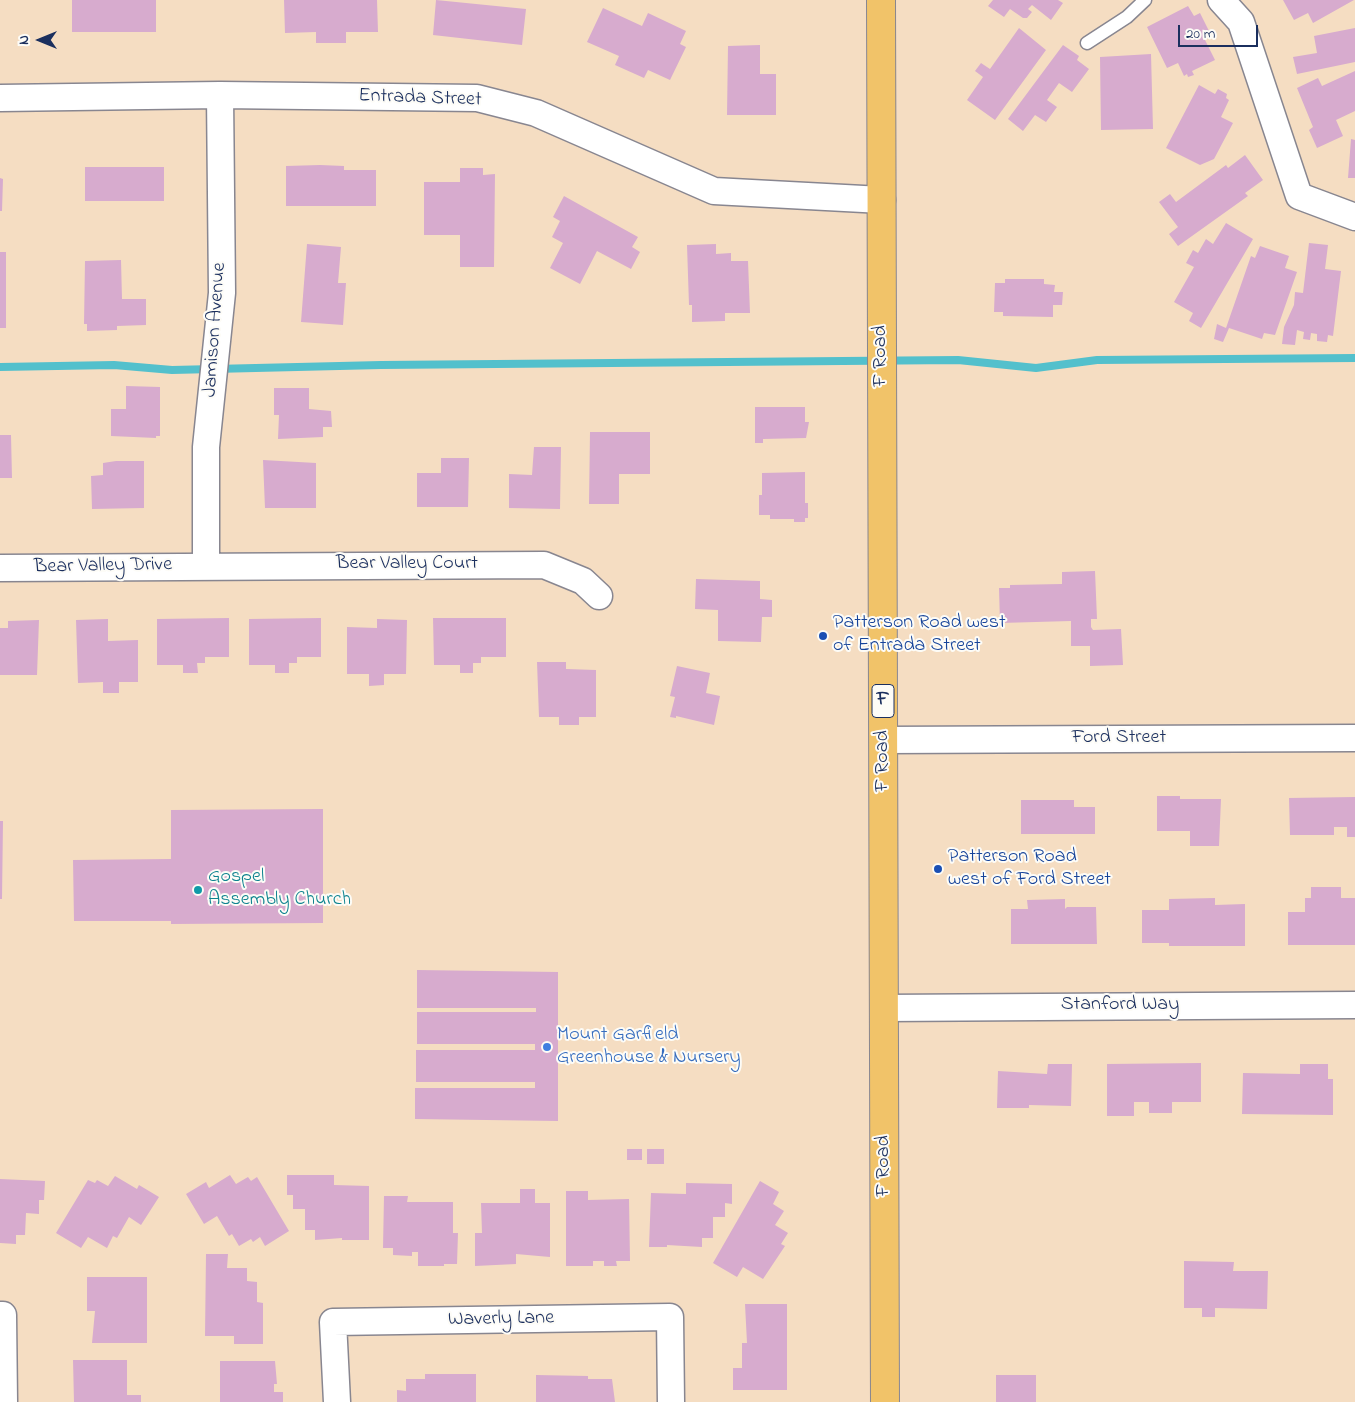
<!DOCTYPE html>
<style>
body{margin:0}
#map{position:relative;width:1355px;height:1402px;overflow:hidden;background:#f5ddc2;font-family:"Indie Flower",sans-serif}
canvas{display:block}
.north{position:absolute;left:15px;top:15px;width:50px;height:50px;-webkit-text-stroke:4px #fdfcf7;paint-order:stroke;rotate:270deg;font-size:14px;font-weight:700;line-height:20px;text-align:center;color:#1b2f5e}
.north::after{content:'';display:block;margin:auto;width:18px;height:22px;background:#1b2f5e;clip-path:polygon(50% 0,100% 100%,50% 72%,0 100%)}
.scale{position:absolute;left:1178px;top:25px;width:80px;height:22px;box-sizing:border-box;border:2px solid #1b2f5e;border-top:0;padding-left:6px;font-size:15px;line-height:18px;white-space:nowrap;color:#1b2f5e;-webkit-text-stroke:4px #fdfcf7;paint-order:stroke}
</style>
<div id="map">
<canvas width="1355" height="1402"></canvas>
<div class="north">N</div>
<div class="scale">20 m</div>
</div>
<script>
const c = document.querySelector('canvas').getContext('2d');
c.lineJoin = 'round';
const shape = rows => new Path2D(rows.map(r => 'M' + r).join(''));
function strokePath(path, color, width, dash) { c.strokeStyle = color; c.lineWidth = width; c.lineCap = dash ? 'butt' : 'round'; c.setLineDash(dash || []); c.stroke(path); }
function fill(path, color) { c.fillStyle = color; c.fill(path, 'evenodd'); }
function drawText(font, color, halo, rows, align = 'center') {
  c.font = font + ' "Indie Flower",sans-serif'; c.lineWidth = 4; c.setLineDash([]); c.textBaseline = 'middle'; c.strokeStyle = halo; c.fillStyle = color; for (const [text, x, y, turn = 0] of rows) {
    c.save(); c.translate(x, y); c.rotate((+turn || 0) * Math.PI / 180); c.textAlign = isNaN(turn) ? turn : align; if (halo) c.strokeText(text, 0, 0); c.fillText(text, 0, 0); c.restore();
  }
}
const stream = shape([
 [0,367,114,365,172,370,381,365,958,360,1036,368,1097,360,1355,358]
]);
const building = shape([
 [72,0,156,0,156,32,72,32],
 [284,0,377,0,378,32,346,32,346,43,316,43,316,32,285,33],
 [436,0,526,9,522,45,433,35],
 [993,0,1058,0,1063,3,1051,20,1032,5,1028,9,1032,12,1027,18,1023,18,1010,9,1004,17,988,6],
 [1283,0,1354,0,1313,23,1308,13,1294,20],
 [1188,6,1194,16,1200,13,1211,35,1204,38,1215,60,1192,71,1194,75,1188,77,1187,74,1184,76,1178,63,1167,68,1147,27],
 [603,8,642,26,648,13,686,31,680,44,686,47,670,80,648,70,644,78,615,65,619,56,587,42],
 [1019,28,1046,50,995,120,967,100,983,77,975,71,981,63,990,69],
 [1355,28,1355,62,1297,74,1293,57,1317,53,1314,36],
 [760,45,760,74,776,74,776,115,727,115,728,46],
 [1063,45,1079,56,1077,60,1089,69,1072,92,1059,83,1047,100,1057,107,1046,122,1035,115,1023,131,1008,119],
 [1151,54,1153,129,1101,130,1100,57],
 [1355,71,1355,111,1336,120,1343,136,1317,148,1309,130,1313,127,1297,88,1318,78,1322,86],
 [1199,85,1215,94,1218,89,1227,94,1226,98,1229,100,1221,117,1233,123,1214,159,1200,165,1166,148],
 [1351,139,1355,140,1355,178,1348,178],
 [1245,155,1263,180,1245,193,1248,196,1178,246,1169,234,1178,227,1159,202,1170,194,1176,202,1226,165,1228,168],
 [320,165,344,166,344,170,376,170,376,206,286,206,286,166],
 [85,167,164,167,164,201,85,201],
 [460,168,483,168,483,175,495,174,494,267,460,267,460,235,424,235,424,182,460,182],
 [0,178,3,179,2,211,0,211],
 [564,196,638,237,632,247,640,252,631,269,597,251,580,284,550,268,563,243,552,237,560,221,553,217],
 [1226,223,1253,239,1201,328,1189,321,1193,313,1174,302,1194,267,1186,263,1193,250,1198,253,1206,239,1213,244],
 [1309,243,1328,245,1325,269,1341,271,1333,336,1328,335,1327,342,1317,341,1317,334,1311,333,1310,340,1303,339,1304,332,1297,330,1295,345,1282,344,1284,327,1294,305,1295,292,1303,293],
 [307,244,341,247,338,283,346,283,343,325,301,322],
 [716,244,716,254,731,253,731,261,748,261,750,313,725,313,725,321,692,322,692,305,689,305,687,245],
 [1260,246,1289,256,1285,268,1297,272,1275,335,1264,333,1262,339,1229,328,1223,342,1214,339,1217,324,1226,328,1251,256,1255,258],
 [0,252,6,252,6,328,0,328],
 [121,260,122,299,146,299,146,325,117,326,117,330,87,331,87,324,84,324,85,261],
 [1005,279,1044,279,1044,284,1055,285,1054,292,1063,292,1062,305,1053,305,1053,317,1003,316,1003,312,994,312,995,283,1005,283],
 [126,386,160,387,160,436,156,436,156,438,111,436,111,409,126,409],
 [274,388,309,388,309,409,331,411,332,427,323,427,323,437,278,439,279,415,274,415],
 [755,407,805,407,805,422,809,422,806,438,763,439,763,443,755,443],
 [590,432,650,432,650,474,619,474,619,504,589,504],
 [0,435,11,435,12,478,0,478],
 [534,447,561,447,560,509,509,508,509,474,532,475],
 [441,458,469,458,468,507,417,507,417,473,441,473],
 [263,460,316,463,316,508,265,508],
 [116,461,144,461,144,508,92,509,91,476,103,475,103,463],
 [805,472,805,503,808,503,808,518,805,518,805,522,794,522,794,519,770,519,770,515,759,515,759,495,762,495,762,473],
 [1095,571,1097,619,1091,619,1091,627,1093,630,1121,629,1123,665,1090,666,1090,646,1071,646,1071,621,1000,623,999,588,1010,588,1010,585,1062,584,1062,572],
 [696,579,760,581,760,599,772,600,772,617,762,617,761,642,718,641,718,610,695,609],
 [229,618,229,657,205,657,205,663,197,663,198,673,183,673,183,665,157,665,157,619],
 [321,618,321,657,297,657,297,663,289,663,289,673,275,673,275,665,249,665,249,619],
 [433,618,506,618,506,657,481,657,481,663,473,663,473,673,460,673,460,665,434,665],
 [108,619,108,641,138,640,138,682,119,682,119,693,103,693,103,682,78,683,76,620],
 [377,619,407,620,406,674,384,674,384,685,369,686,369,674,347,674,347,627,377,628],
 [39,620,37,675,0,675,0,628,8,628,8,621],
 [537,662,566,662,566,669,596,670,596,717,579,717,579,725,559,725,559,717,539,717],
 [677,666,710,673,706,693,720,696,714,725,676,716,676,718,670,717,675,697,670,696],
 [1157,796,1180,796,1180,799,1221,799,1219,846,1190,846,1190,831,1157,831],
 [1355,797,1355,837,1347,837,1347,827,1334,827,1334,835,1290,835,1289,798],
 [1021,800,1074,800,1074,807,1095,807,1095,834,1021,834],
 [323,809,323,923,171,924,171,921,74,921,73,860,171,859,171,810],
 [0,821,3,821,2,899,0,899],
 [1311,887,1341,887,1341,898,1355,898,1355,945,1288,945,1288,912,1305,912,1305,898,1311,898],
 [1215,898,1215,905,1245,904,1245,946,1169,946,1169,943,1142,943,1142,910,1169,910,1169,899],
 [1065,899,1065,909,1067,907,1096,907,1097,944,1011,944,1011,909,1028,909,1027,900],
 [417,970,558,972,558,1121,415,1119,415,1088,535,1088,535,1082,416,1082,416,1050,535,1050,535,1044,417,1044,417,1012,536,1012,536,1008,417,1008],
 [1201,1063,1201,1102,1172,1102,1172,1113,1149,1113,1149,1102,1134,1102,1134,1116,1107,1116,1107,1064],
 [1048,1064,1072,1064,1071,1106,1029,1105,1029,1108,997,1108,998,1071,1047,1074],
 [1300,1064,1328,1064,1328,1079,1333,1079,1333,1115,1242,1114,1243,1073,1300,1074],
 [627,1149,642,1149,642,1160,627,1160],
 [647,1149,664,1149,664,1164,647,1164],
 [230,1175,236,1184,248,1177,251,1181,257,1177,289,1231,265,1246,260,1237,253,1242,251,1239,239,1246,232,1234,229,1236,217,1216,204,1224,186,1194,206,1182,209,1188],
 [287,1175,334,1175,334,1185,369,1186,369,1240,342,1240,342,1238,315,1240,315,1230,305,1230,305,1209,293,1209,293,1195,287,1195],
 [115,1176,137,1189,139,1185,159,1197,141,1225,129,1217,117,1238,113,1236,107,1248,88,1237,81,1248,56,1233,88,1180,95,1183,97,1180,108,1186],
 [0,1179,45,1181,44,1200,39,1200,39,1214,26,1213,25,1235,16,1235,16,1244,0,1243],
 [760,1181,779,1192,773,1204,784,1211,775,1225,788,1233,781,1244,785,1246,763,1279,743,1267,737,1277,713,1263],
 [686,1183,732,1184,732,1204,725,1203,725,1217,713,1217,713,1238,702,1238,702,1247,667,1245,667,1247,649,1247,651,1193,686,1194],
 [520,1189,535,1189,535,1203,550,1203,550,1257,516,1254,516,1264,475,1266,475,1233,482,1233,481,1203,520,1203],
 [566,1191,588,1191,588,1200,629,1199,630,1261,616,1261,617,1266,604,1266,604,1261,593,1261,593,1266,566,1266],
 [384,1196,408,1196,407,1202,453,1202,453,1233,458,1233,457,1264,444,1264,444,1266,418,1266,418,1252,412,1252,412,1256,393,1255,393,1248,383,1248],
 [206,1254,228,1254,227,1268,247,1268,247,1281,257,1282,257,1302,263,1303,263,1344,234,1344,234,1336,205,1336],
 [1184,1261,1234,1262,1233,1271,1268,1271,1267,1309,1215,1308,1215,1317,1202,1317,1202,1308,1184,1308],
 [87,1277,147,1277,147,1343,92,1343,95,1311,87,1311],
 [745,1304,787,1304,787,1390,733,1390,733,1368,742,1368,742,1343,747,1343],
 [73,1360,127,1360,127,1395,141,1395,141,1402,74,1402],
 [220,1361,275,1361,277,1384,274,1384,274,1392,283,1392,283,1402,220,1402],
 [425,1374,476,1374,476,1402,397,1402,397,1390,406,1391,406,1379,425,1379],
 [536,1375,588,1376,588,1379,612,1379,615,1402,536,1402],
 [996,1375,1036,1375,1036,1402,996,1402]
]);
const service = shape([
 [1087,43,1127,17,1145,0]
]);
const minor = shape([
 [1221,0,1241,22,1299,196,1355,217],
 [0,98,220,95,477,98,536,113,714,191,882,200],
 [206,565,206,447,222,293,220,95],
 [0,568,544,565,583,581,599,596],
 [884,740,1355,738],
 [884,1008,1355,1005],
 [0,1315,3,1315,4,1402],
 [337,1402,333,1322,670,1317,671,1402]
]);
const primary = shape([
 [881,0,885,1402]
]);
const markers = [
 [823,636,5,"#1a4fb4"],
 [938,869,5,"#1a4fb4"],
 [198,890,5,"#0f9aa8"],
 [547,1047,5,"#3f7fe0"]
];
const shields = [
 [883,701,22]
];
const shieldNames = [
 ["F",883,701]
];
const streetNames = [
 ["Entrada Street",420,99,2],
 ["Jamison Avenue",216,330,-86],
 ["F Road",882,356,-90],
 ["Bear Valley Court",407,565],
 ["Bear Valley Drive",103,567,-1],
 ["Ford Street",1119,739],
 ["F Road",884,761,-90],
 ["Stanford Way",1120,1006],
 ["F Road",885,1166,-90],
 ["Waverly Lane",501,1320,-1]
];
const transitNames = [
 ["Patterson Road west",833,624],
 ["of Entrada Street",833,647],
 ["Patterson Road",948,858],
 ["west of Ford Street",948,881]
];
const cultureNames = [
 ["Gospel",208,878],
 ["Assembly Church",208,901]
];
const shopNames = [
 ["Mount Garfield",557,1036],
 ["Greenhouse & Nursery",557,1059]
];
strokePath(stream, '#53c0cc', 8);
fill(building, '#d7abce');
strokePath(service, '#888690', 15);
strokePath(minor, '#888690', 29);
strokePath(primary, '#888690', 30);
strokePath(service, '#fff', 12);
strokePath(minor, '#fff', 26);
strokePath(primary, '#f1c369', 28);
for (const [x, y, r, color] of markers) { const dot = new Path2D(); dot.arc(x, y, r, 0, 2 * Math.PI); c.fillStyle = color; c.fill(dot); strokePath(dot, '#fdfcf7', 2); }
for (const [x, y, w] of shields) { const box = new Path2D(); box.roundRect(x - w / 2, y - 16.5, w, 33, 4); c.fillStyle = '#fdfcf7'; c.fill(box); strokePath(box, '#1b2f5e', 1); }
drawText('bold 19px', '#1b2f5e', null, shieldNames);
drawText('20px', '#1b2f5e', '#fdfcf7', streetNames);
drawText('20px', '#164399', '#fdfcf7', transitNames, 'left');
drawText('20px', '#0d838f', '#fdfcf7', cultureNames, 'left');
drawText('20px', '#366cbe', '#fdfcf7', shopNames, 'left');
</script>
